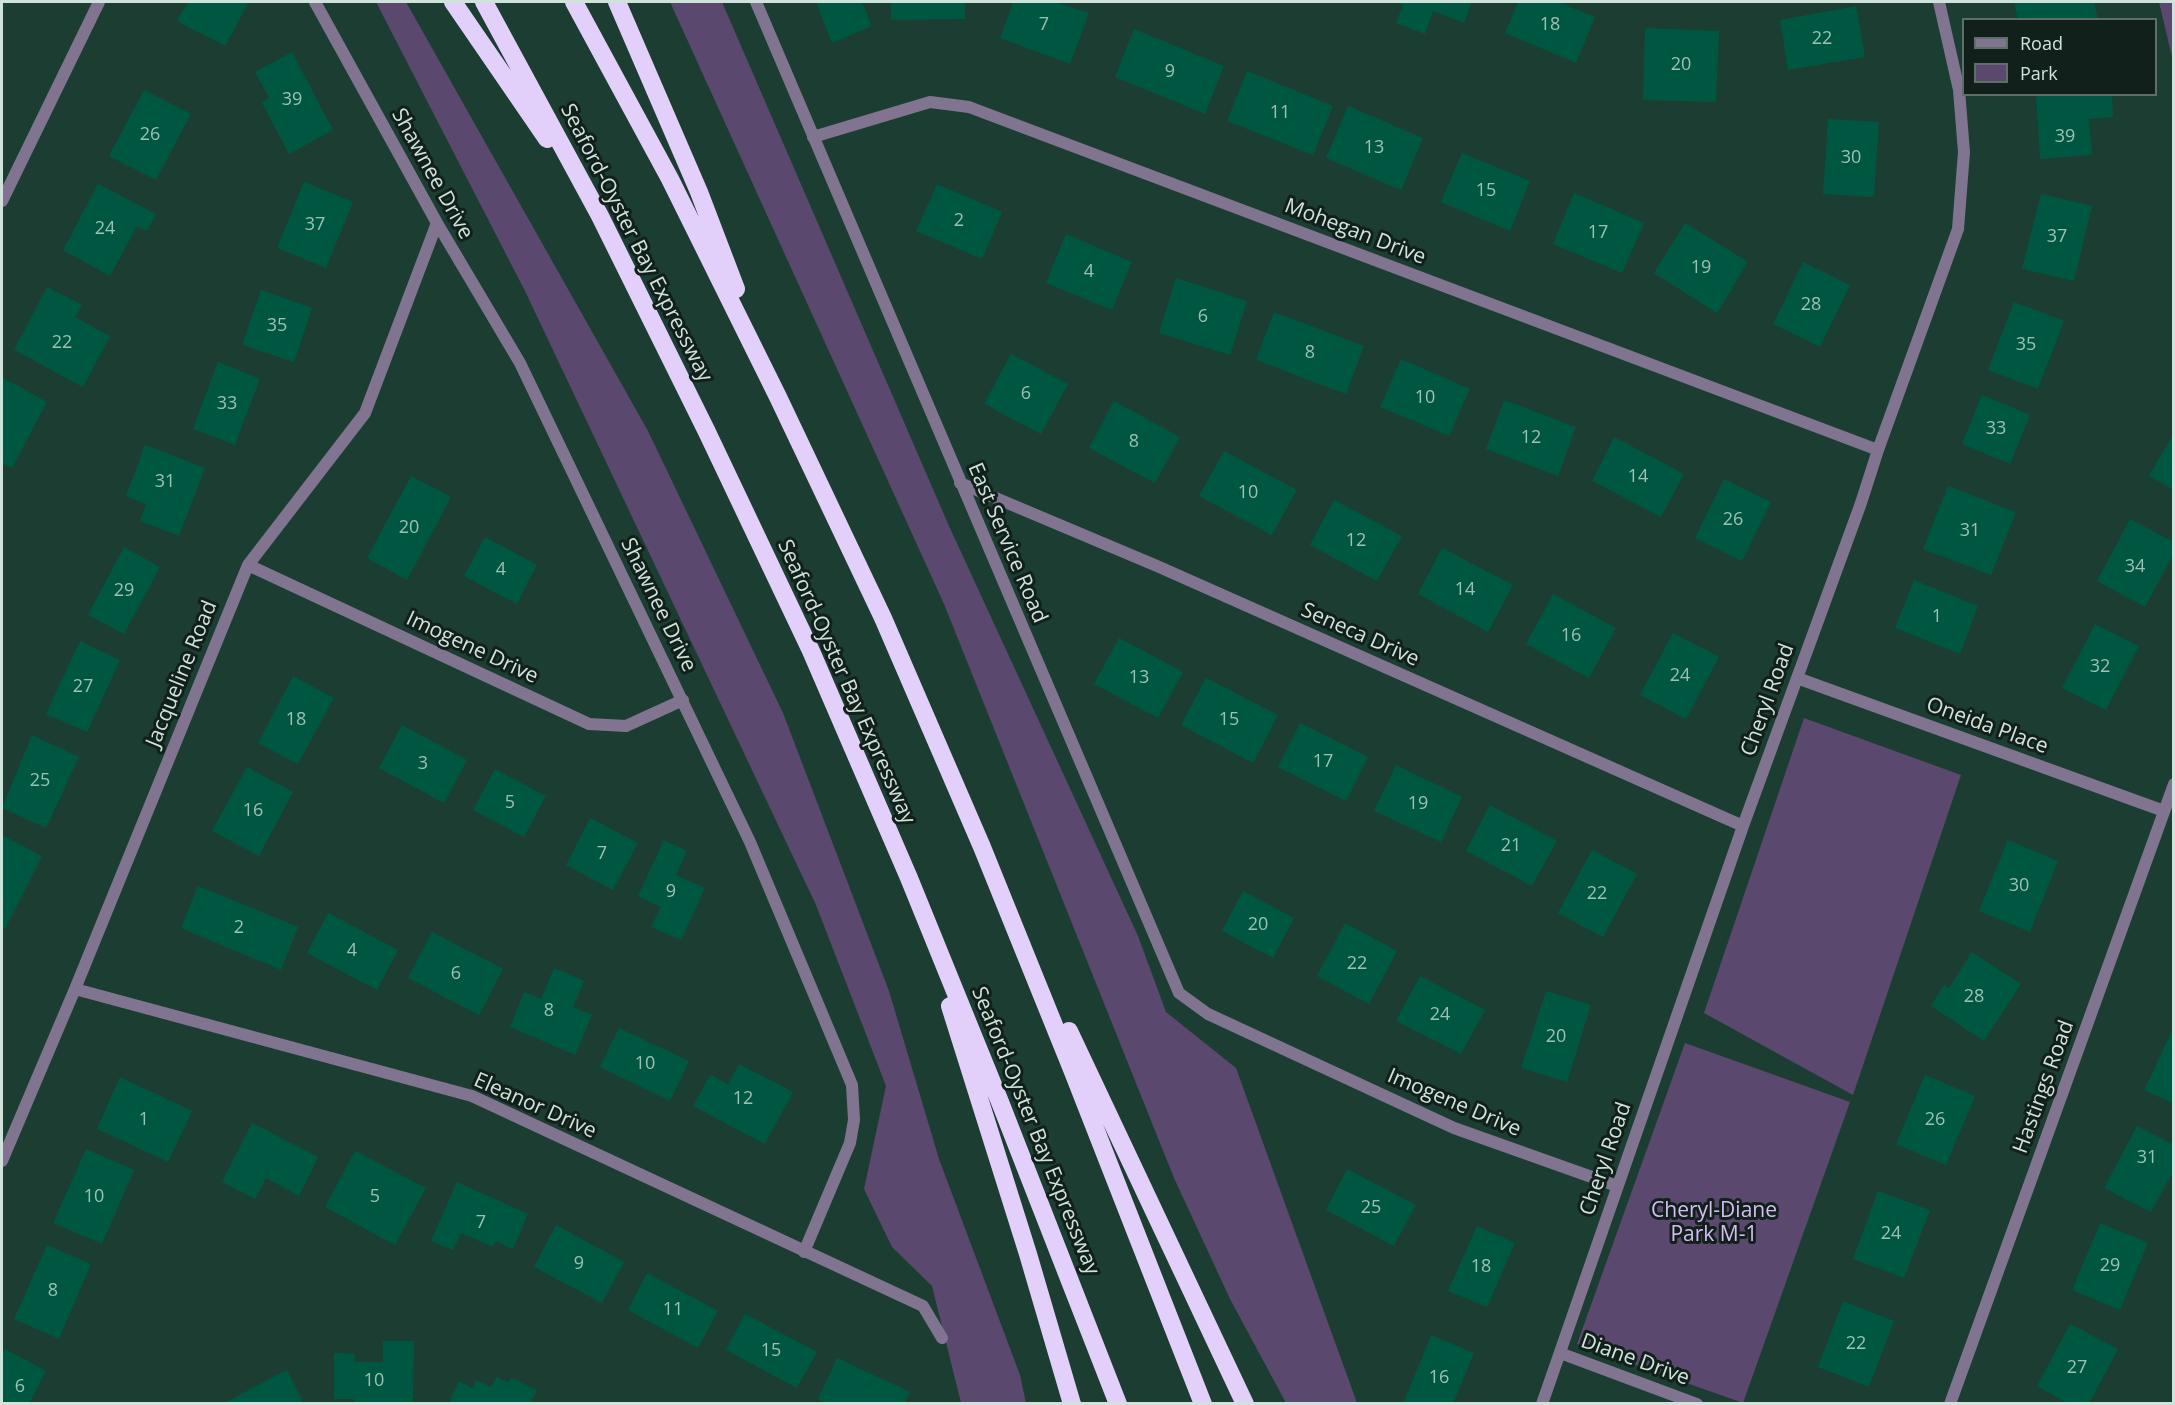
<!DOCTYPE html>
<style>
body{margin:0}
#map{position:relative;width:2175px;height:1405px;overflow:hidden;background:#1c3d31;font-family:"Open Sans",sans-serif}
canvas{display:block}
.frame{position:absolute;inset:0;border:3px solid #d0e3db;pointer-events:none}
.legend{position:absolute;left:1962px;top:18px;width:195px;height:78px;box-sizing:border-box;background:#12201b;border:2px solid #5e6e68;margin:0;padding:8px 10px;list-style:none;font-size:18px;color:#d0e3db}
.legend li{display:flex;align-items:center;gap:12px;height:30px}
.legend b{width:30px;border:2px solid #5e6e68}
</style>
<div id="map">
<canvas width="2175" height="1405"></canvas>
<div class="frame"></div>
<ul class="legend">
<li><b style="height:8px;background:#817491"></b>Road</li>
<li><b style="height:16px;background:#5b486f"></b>Park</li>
</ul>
</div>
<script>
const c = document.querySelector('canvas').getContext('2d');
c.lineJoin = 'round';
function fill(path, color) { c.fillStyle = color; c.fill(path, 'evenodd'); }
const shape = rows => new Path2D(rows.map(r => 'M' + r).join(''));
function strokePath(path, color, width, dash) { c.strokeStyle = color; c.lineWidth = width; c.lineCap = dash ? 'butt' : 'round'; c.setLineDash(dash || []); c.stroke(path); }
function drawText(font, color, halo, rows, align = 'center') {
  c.font = font + ' "Open Sans",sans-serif'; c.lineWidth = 6; c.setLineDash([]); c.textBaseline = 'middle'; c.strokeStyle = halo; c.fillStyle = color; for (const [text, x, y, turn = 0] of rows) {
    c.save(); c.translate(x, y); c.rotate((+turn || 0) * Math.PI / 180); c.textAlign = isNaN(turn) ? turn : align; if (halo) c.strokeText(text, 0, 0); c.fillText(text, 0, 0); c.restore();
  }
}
const green = shape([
 [376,2,406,2,648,431,783,713,889,991,939,1159,1020,1375,1026,1403,961,1403,932,1286,892,1247,864,1189,886,1086,816,905,525,291],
 [670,2,722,2,949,526,1138,936,1166,1012,1236,1068,1357,1403,1286,1403,1230,1299,1174,1178,944,604],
 [2159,2,2173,2,2173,61],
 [1804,718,1961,775,1853,1095,1704,1013],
 [1685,1043,1850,1102,1743,1403,1577,1344]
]);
const building = shape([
 [188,2,249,2,225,46,177,21],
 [816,2,862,2,872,26,832,43],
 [891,2,965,2,965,19,891,20],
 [1013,2,1056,2,1089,13,1070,64,1000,38],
 [1395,2,1472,2,1464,23,1433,11,1425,34,1396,23,1403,5],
 [1518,2,1558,2,1595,17,1576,63,1505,33],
 [2014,2,2094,2,2098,20,2018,20],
 [1856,6,1865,57,1788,70,1780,20],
 [1645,28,1719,31,1716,102,1643,100],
 [1134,29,1224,66,1205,114,1115,77],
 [292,52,333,130,289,154,262,103,269,98,255,72],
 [1247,71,1333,106,1313,155,1227,121],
 [144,90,191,114,156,180,109,156],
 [2036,94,2112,94,2113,117,2089,119,2092,155,2040,159],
 [1348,106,1423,138,1401,190,1326,158],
 [1828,119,1879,122,1874,197,1823,194],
 [1462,153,1530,181,1510,231,1441,202],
 [304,182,353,202,326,268,277,248],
 [98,184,156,214,147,231,137,226,110,276,63,250],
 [937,184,1002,212,982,259,916,231],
 [1574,193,1644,223,1622,273,1553,244],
 [2041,194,2092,206,2074,281,2022,269],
 [1685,223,1748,262,1717,313,1654,273],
 [1066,234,1132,262,1112,310,1046,283],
 [1803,262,1850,285,1820,347,1773,324],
 [1176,278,1247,301,1230,355,1159,333],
 [47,287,82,305,75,317,110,336,83,387,14,350],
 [261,290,312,308,294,362,242,345],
 [2014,302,2064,321,2038,389,1988,370],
 [1274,312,1364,346,1346,394,1256,360],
 [1011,354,1068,384,1041,434,984,404],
 [1401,359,1470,389,1449,436,1380,407],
 [218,362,260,379,235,445,193,429],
 [3,378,47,402,12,468,2,463],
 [1982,395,2030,415,2010,464,1962,444],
 [1504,400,1576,427,1558,476,1486,449],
 [1114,401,1180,437,1155,483,1089,448],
 [2174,433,2174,490,2149,476],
 [1614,437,1684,474,1661,517,1592,481],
 [145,445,205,468,179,536,140,521,146,504,126,496],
 [1224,451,1297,490,1272,535,1199,496],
 [411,476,451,497,407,580,367,558],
 [1724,479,1771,502,1742,561,1695,538],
 [1948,486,2016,512,1991,575,1923,549],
 [1334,500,1402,536,1377,581,1310,545],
 [2130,519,2174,542,2174,553,2145,607,2097,581],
 [485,537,537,565,517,604,464,576],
 [124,547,160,567,124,634,88,615],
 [1442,548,1513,585,1488,632,1418,594],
 [1914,580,1978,606,1960,654,1895,628],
 [1553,594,1616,628,1589,678,1526,644],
 [2095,624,2139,646,2106,710,2062,688],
 [1673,633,1719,657,1686,719,1640,695],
 [1119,638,1183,672,1158,718,1094,684],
 [80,641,120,660,87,732,46,714],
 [293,676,334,698,298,764,258,743],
 [1206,678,1278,715,1253,763,1181,725],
 [1300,723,1368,757,1346,801,1278,767],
 [402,725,467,760,444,803,379,768],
 [32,735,79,757,46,828,2,808],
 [1396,765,1462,797,1441,842,1374,811],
 [247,767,293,792,259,856,212,831],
 [495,769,546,796,524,837,473,810],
 [1490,805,1557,841,1532,886,1466,851],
 [590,818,638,843,613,890,566,865],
 [2,835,42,856,5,929,2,927],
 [664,840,687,851,676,875,705,888,681,940,651,927,661,907,638,896],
 [2008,840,2058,861,2030,932,1979,911],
 [1592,850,1637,874,1603,937,1558,913],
 [198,886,298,927,281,970,181,928],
 [1243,891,1294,918,1273,958,1222,931],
 [328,913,398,950,377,990,307,953],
 [1345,923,1397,951,1369,1004,1317,976],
 [432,932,503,969,479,1015,408,978],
 [1972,952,2021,984,1984,1041,1931,1006,1944,985,1949,988],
 [554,968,584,981,573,1007,592,1015,575,1055,510,1027,524,992,541,999],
 [1420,976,1485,1010,1461,1054,1396,1021],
 [1546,991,1591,1005,1567,1082,1521,1068],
 [2174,1027,2174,1104,2144,1090],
 [619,1028,689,1061,670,1101,600,1067],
 [739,1064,793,1092,765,1144,693,1106,710,1075,728,1084],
 [1925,1075,1975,1096,1946,1165,1896,1144],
 [120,1077,192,1111,168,1162,97,1129],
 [252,1123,318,1157,299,1196,266,1178,255,1199,222,1182],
 [2137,1126,2174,1145,2174,1170,2151,1212,2104,1188],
 [86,1149,134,1170,102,1244,53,1223],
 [355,1151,426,1188,395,1245,325,1207],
 [1347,1169,1416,1205,1394,1246,1326,1210],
 [457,1182,528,1214,513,1249,496,1241,493,1247,461,1233,453,1250,431,1241],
 [1878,1191,1930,1210,1904,1278,1853,1259],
 [2100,1223,2148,1243,2120,1310,2072,1290],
 [556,1225,624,1262,602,1303,534,1267],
 [1477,1226,1515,1243,1487,1307,1448,1291],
 [47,1245,91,1264,59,1339,14,1319],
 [647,1273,718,1311,698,1348,628,1310],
 [1843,1301,1894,1321,1869,1387,1818,1367],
 [745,1314,817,1352,797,1388,726,1350],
 [2070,1324,2118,1349,2089,1404,2069,1404,2037,1386],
 [1431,1335,1474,1353,1453,1404,1403,1404],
 [383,1341,414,1341,413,1404,354,1404,354,1399,334,1399,334,1353,355,1354,355,1362,383,1362],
 [5,1349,46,1371,29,1404,2,1404,2,1355],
 [837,1358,910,1392,904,1404,828,1404,818,1399],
 [287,1370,304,1404,222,1404],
 [496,1377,508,1383,511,1378,537,1390,530,1404,448,1404,459,1381,472,1388,476,1380,491,1387]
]);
const minor = shape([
 [315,2,437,223,520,363,750,842,852,1085,854,1120,850,1143,804,1252],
 [756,2,1179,993,1208,1014,1454,1128,1617,1186],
 [813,137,930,102,969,107,1878,450],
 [2,201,99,2],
 [960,483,1157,566,1743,826],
 [248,565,589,724,626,726,683,700],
 [1797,678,2164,811],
 [75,989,472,1096,923,1306,942,1338],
 [2,1161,75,989,248,565,365,413,437,223],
 [1560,1353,1697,1404],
 [1542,1404,1743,826,1861,503,1878,450,1958,229,1964,152,1959,90,1939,2],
 [1950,1404,2174,784]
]);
const motorway = shape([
 [453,2,547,139],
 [484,2,600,216,707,432,811,651,909,878,1000,1102,1118,1404],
 [574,2,670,179,778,397,883,618,982,847,1073,1072,1203,1404],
 [617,2,699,192,736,289],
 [950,1006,1028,1254,1072,1404],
 [1069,1031,1245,1404]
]);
const numberNames = [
 ["7",1044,25],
 ["18",1550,25],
 ["22",1822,39],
 ["20",1681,65],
 ["9",1170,72],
 ["39",292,100],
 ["11",1280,113],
 ["26",150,135],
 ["39",2065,137],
 ["13",1374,148],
 ["30",1851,158],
 ["15",1486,191],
 ["2",959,221],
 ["37",315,225],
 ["24",105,229],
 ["17",1598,233],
 ["37",2057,237],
 ["19",1701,268],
 ["4",1089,272],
 ["28",1811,305],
 ["6",1203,317],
 ["35",277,326],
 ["22",62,343],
 ["35",2026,345],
 ["8",1310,353],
 ["6",1026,394],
 ["10",1425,398],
 ["33",227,404],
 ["33",1996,429],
 ["12",1531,438],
 ["8",1134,442],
 ["14",1638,477],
 ["31",165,482],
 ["10",1248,493],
 ["26",1733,520],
 ["20",409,528],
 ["31",1970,531],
 ["12",1356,541],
 ["34",2135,567],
 ["4",501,570],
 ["14",1465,590],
 ["29",124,591],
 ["1",1937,617],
 ["16",1571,636],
 ["32",2100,667],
 ["24",1680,676],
 ["13",1139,678],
 ["27",83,687],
 ["18",296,720],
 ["15",1229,720],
 ["17",1323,762],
 ["3",423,764],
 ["25",40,781],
 ["5",510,803],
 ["19",1418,804],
 ["16",253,811],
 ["21",1511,846],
 ["7",602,854],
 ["30",2019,886],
 ["9",671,892],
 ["22",1597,894],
 ["20",1258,925],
 ["2",239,928],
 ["4",352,951],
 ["22",1357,964],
 ["6",456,974],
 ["28",1974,997],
 ["8",549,1011],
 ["24",1440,1015],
 ["20",1556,1037],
 ["10",645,1064],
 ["12",743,1099],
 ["1",144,1120],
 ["26",1935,1120],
 ["31",2147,1158],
 ["10",94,1197],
 ["5",375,1197],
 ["25",1371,1208],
 ["7",481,1223],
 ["24",1891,1234],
 ["9",579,1264],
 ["29",2110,1266],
 ["18",1481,1267],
 ["8",53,1291],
 ["11",673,1310],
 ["22",1856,1344],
 ["15",771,1351],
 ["27",2077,1368],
 ["16",1439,1378],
 ["10",374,1381],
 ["6",20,1387]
];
const streetNames = [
 ["Shawnee Drive",432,174,61],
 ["Mohegan Drive",1355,232,21],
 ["Seaford-Oyster Bay Expressway",636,243,63],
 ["East Service Road",1007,543,67],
 ["Shawnee Drive",658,605,64],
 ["Seneca Drive",1360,635,24],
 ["Imogene Drive",472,648,25],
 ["Jacqueline Road",182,674,-68],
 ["Seaford-Oyster Bay Expressway",846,682,66],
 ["Cheryl Road",1768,700,-70],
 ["Oneida Place",1987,726,20],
 ["Hastings Road",2044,1087,-70],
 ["Imogene Drive",1454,1103,23],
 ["Eleanor Drive",535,1106,24],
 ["Seaford-Oyster Bay Expressway",1035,1131,68],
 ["Cheryl Road",1606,1159,-71],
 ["Diane Drive",1635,1360,20]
];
const parkNames = [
 ["Cheryl-Diane",1714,1211],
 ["Park M-1",1714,1235]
];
fill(green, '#5b486f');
fill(building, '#005741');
strokePath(minor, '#817491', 12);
strokePath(motorway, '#e3d0fa', 18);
drawText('18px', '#9cc0b4', null, numberNames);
drawText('21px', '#d0e3db', '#12201b', streetNames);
drawText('21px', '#d5bcf3', '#12201b', parkNames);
</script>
